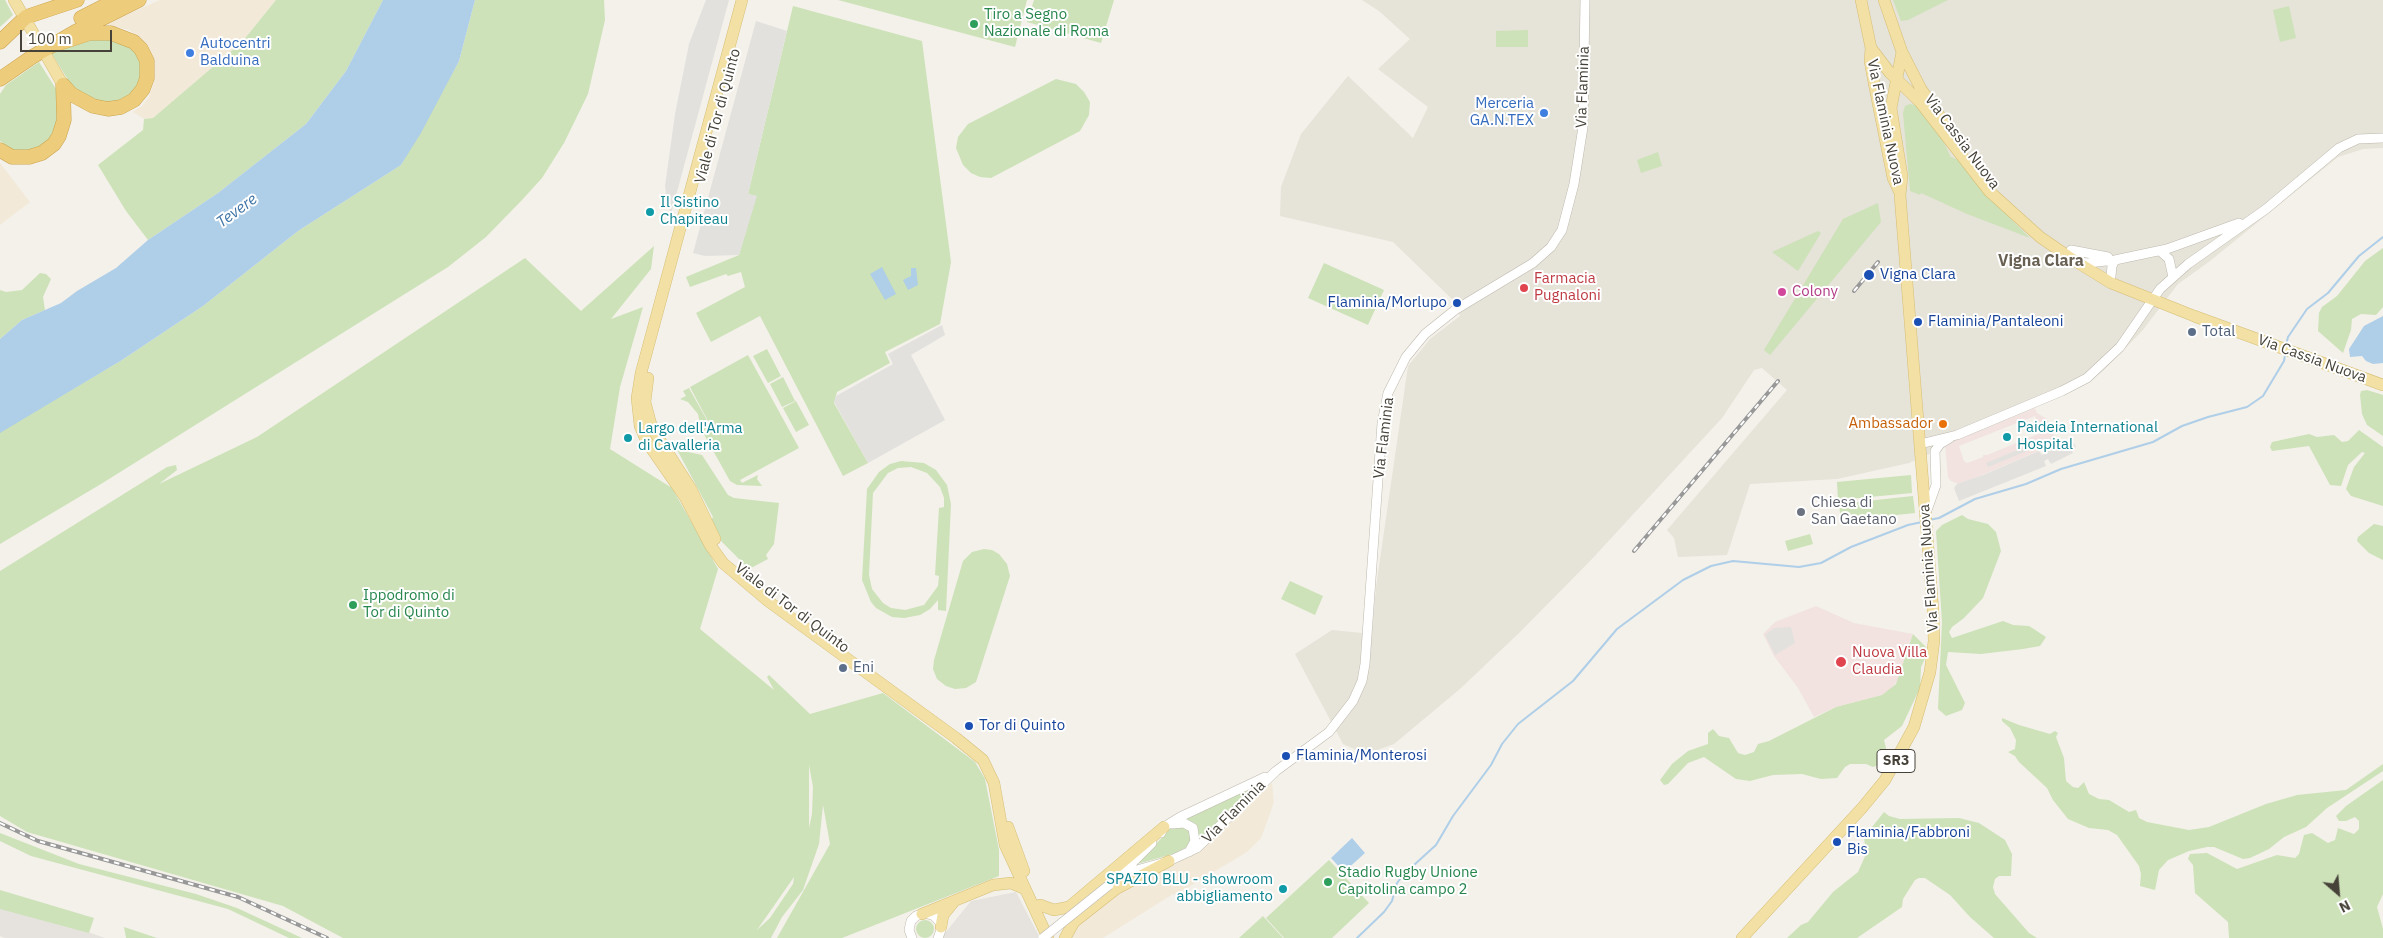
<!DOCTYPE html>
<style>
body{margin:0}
#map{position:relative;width:2383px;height:938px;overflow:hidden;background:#f3f1ea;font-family:"IBM Plex Sans",sans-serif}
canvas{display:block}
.north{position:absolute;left:2313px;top:868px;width:50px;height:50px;-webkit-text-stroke:4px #fff;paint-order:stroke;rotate:153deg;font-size:14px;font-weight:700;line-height:20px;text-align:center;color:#464239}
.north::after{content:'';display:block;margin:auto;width:18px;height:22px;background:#464239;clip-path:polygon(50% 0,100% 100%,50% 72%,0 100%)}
.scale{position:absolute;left:20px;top:30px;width:92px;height:22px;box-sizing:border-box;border:2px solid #464239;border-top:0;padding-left:6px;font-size:15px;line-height:18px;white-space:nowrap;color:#464239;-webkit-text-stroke:4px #fff;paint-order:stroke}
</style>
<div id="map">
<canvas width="2383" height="938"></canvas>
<div class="north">N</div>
<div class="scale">100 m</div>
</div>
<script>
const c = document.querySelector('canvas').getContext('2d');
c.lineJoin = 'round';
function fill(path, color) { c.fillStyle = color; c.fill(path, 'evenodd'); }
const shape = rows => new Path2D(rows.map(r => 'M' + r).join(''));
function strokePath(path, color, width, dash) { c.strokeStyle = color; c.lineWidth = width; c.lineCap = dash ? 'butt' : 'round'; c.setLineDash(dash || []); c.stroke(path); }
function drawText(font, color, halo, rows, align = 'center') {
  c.font = font + ' "IBM Plex Sans",sans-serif'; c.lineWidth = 4; c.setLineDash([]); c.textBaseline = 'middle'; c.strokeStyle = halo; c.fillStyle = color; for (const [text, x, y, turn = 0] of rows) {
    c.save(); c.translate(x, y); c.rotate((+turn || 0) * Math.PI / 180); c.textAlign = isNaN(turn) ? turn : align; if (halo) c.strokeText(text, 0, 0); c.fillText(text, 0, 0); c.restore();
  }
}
const residential = shape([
 [1362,0,2383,0,2383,148,2363,149,2338,157,2210,261,2178,284,2142,331,2104,370,2087,384,1909,463,1837,479,1750,484,1727,555,1678,557,1674,538,1667,530,1787,390,1762,368,1754,370,1722,418,1591,560,1519,633,1461,688,1394,744,1366,754,1343,744,1295,654,1332,630,1372,634,1376,587,1408,366,1430,339,1460,316,1453,300,1393,242,1280,216,1281,187,1301,134,1348,76,1413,138,1428,107,1378,69,1410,39,1379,11]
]);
const commercial = shape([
 [160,0,276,0,242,42,153,118,144,119,133,112,142,106,149,97,154,82,155,63,144,42,129,30,105,24],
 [0,163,30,202,0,225],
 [1272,783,1274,802,1267,822,1261,838,1247,852,1175,895,1173,894,1103,938,1068,938,1082,920,1143,877,1180,859]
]);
const industrial = shape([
 [1016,892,1040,938,941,938,971,901],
 [0,906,45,917,105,938,5,938,0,936]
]);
const medical = shape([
 [2035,408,2037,413,2047,419,2057,443,1968,481,1958,484,1951,481,1948,477,1945,445],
 [2035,416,2041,433,1987,455,1983,455,1983,457,1967,463,1964,461,1959,446],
 [1816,606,1854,623,1913,634,1898,680,1890,690,1882,695,1836,707,1814,717,1798,688,1774,656,1763,634,1775,622]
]);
const green = shape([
 [0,0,5,0,13,15,0,27],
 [276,0,383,0,346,71,306,124,218,193,148,240,126,211,98,165,143,130,144,119,153,118,242,42],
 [475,0,604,0,605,20,588,94,564,143,542,178,522,200,486,237,448,267,101,484,0,544,0,432,122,360,203,306,298,231,401,165,459,61],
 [838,0,1027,0,1015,47],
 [1034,0,1114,0,1101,43,1027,22],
 [1893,0,1948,0,1908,20,1901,21],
 [793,6,922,41,951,262,940,324,885,352,890,363,837,392,834,403,868,463,843,476,760,316,711,342,696,313,745,287,741,272,728,276,726,274,690,287,686,277,739,255,756,196,748,194],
 [2289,6,2296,38,2280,42,2273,10],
 [1528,30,1528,47,1496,47,1496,31],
 [98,35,128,42,140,56,144,69,137,93,110,106,76,93,51,52],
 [39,62,58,92,58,116,54,130,48,141,36,149,21,152,13,150,0,141,0,94,6,85],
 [1056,79,1076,84,1084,92,1090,102,1089,115,1080,131,991,178,980,177,971,173,963,165,956,148,958,137,968,124],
 [1910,104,1915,105,1943,141,1951,157,1958,160,1979,187,2030,238,1967,214,1921,193,1920,195,1910,191,1903,113,1905,106],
 [1658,152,1662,166,1641,173,1637,160],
 [1878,203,1881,222,1770,355,1764,350,1843,219],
 [1818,231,1821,233,1798,271,1772,252],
 [654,246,651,269,611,319,643,307,620,387,610,449,672,488,718,569,700,629,774,690,767,677,769,675,810,714,883,693,975,762,985,779,999,850,999,876,842,938,777,938,830,844,823,805,819,844,803,890,782,917,771,938,343,938,283,906,27,832,0,816,0,571,167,467,176,465,177,470,159,484,257,437,525,258,581,311],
 [809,765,813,787,812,814,809,828],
 [794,877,793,884,770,918,757,930],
 [2383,248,2383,307,2376,315,2361,314,2352,319,2351,330,2343,353,2318,331,2319,313,2322,307,2337,296,2365,261],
 [1324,263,1384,290,1368,325,1308,298],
 [40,273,46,274,51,279,43,297,45,310,22,320,0,339,0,290,6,292,22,290],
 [767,349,781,376,768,383,753,356],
 [748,355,799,448,740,480,742,483,758,475,757,479,762,486,737,485,730,481,701,429,698,414,688,402,680,399,686,396,683,391,689,388,718,440,690,387],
 [783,377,795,401,782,407,770,384],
 [2367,390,2383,395,2383,436,2367,425,2362,414,2360,395,2361,391],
 [796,401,809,425,796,432,783,408],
 [2359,430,2383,447,2383,506,2351,496,2346,489,2354,467,2365,453,2362,452,2348,465,2341,486,2330,485,2309,446,2272,451,2270,447,2272,442,2309,434,2317,437,2334,435,2342,442,2348,441],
 [680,441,688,452,702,455,728,495,734,498,779,503,774,544,766,555,768,559,749,569,722,542,711,521,713,517,674,444],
 [901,461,924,463,936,470,947,485,951,504,946,611,938,610,938,600,930,609,920,615,904,618,892,617,876,608,871,602,862,580,867,489,879,472,890,464],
 [911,467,927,473,940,487,944,498,944,507,939,508,935,575,939,576,938,586,924,605,905,610,891,608,883,603,872,589,869,575,873,493,888,473,898,468],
 [1911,475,1912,493,1838,500,1837,482],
 [1913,496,1915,513,1841,521,1839,504],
 [1962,515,1968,519,1988,524,1996,532,2001,551,1983,598,1964,618,1952,627,1949,632,1952,638,2003,621,2013,625,2029,626,2046,637,2040,646,2023,649,1981,654,1948,652,1946,665,1965,703,1962,710,1946,716,1938,709,1942,622,1936,531,1942,525],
 [2374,524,2383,526,2383,560,2369,553,2357,541,2358,537],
 [1810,534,1813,544,1788,551,1785,541],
 [984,549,992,550,999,554,1007,564,1010,576,976,682,966,688,955,689,946,686,937,679,933,669,934,660,963,561,972,552],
 [1290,581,1323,596,1315,615,1281,599],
 [1913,634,1926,647,1928,652,1921,667,1920,688,1902,726,1884,740,1887,752,1878,765,1873,767,1866,764,1850,764,1845,767,1837,778,1821,779,1802,774,1773,775,1750,781,1736,779,1704,757,1688,763,1668,784,1664,785,1660,780,1672,764,1688,751,1708,744,1708,733,1713,729,1719,736,1729,738,1738,753,1745,755,1754,752,1758,744,1769,741,1836,707,1882,695,1896,684],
 [2002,718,2019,725,2050,734,2055,731,2058,733,2056,737,2064,758,2066,781,2073,787,2078,788,2084,782,2089,794,2099,799,2109,800,2129,812,2136,810,2139,818,2147,822,2189,830,2209,827,2266,804,2297,795,2346,790,2383,764,2383,771,2327,808,2306,827,2284,837,2269,849,2250,858,2243,859,2214,847,2207,847,2189,851,2168,860,2159,870,2155,890,2140,886,2141,874,2139,866,2117,835,2108,830,2089,828,2068,819,2053,800,2047,788,2019,762,2015,756,2008,752,2015,749,2016,740,2010,728,2002,721],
 [2383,780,2383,894,2377,907,2383,929,2383,938,2229,938,2228,922,2195,893,2193,865,2188,859,2190,854,2207,853,2237,869,2277,855,2295,858,2299,854,2304,835,2312,833,2328,843,2335,840,2338,828,2354,834,2359,829,2359,821,2355,817,2346,821,2339,821,2336,816,2346,806],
 [1248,789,1248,792,1199,843,1182,818],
 [1884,812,1889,816,1900,819,1959,818,1979,823,2005,840,2012,854,2011,876,1999,876,1995,879,1993,887,1995,894,2029,933,2037,938,1994,938,1970,917,1950,895,1925,878,1919,878,1915,880,1903,899,1902,907,1857,938,1787,938,1801,925,1808,922,1833,892,1858,872,1866,854,1864,837],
 [1185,827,1191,832,1192,839,1187,847,1173,854,1137,864,1171,828],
 [0,833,79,864,196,894,237,908,302,938,289,938,228,909,31,856,0,841],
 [1329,860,1369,903,1332,938,1284,938,1266,918],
 [0,890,94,918,89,933,0,909],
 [1263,916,1283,938,1239,938],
 '916 929a9 9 0 1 1 18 0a9 9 0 1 1-18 0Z',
 [124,927,157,938,126,938]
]);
const parking = shape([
 [706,0,729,0,671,214,667,203,665,186,675,114,689,44],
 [756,21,787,31,748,194,757,196,739,255,705,256,693,253],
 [942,325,945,335,911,355,945,420,868,463,834,402,836,396,893,364,888,354],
 [2066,439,2068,443,2073,441,2076,447,2071,449,2073,453,2051,464,2048,459,2044,461,2046,466,1959,501,1954,488,1957,484,1983,475,2039,451,2042,455,2046,453,2044,449],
 [2025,447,2027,451,1988,467,1986,463],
 [1791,627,1795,643,1775,655,1765,635,1774,628]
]);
const water = shape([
 [383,0,475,0,459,61,421,133,401,165,298,231,203,306,122,360,0,433,0,339,22,320,61,303,77,291,116,268,148,240,218,193,306,124,346,71],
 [882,267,896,294,885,300,870,274],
 [911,268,916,268,918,285,908,290,903,280,911,276],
 [2383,316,2383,363,2373,364,2366,361,2362,356,2350,357,2349,349,2364,326],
 [1352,838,1365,853,1344,872,1331,858]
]);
const stream = shape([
 [2286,345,2288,337,2307,309,2328,293,2359,256,2383,237],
 [1929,520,1939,518,1975,499,2026,484,2061,469,2153,442,2182,426,2208,417,2247,407,2263,396,2284,361,2285,355],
 [1357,938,1384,912,1392,901,1397,883,1403,875,1436,845,1453,816,1491,765,1502,744,1518,724,1573,681,1617,629,1683,580,1711,566,1733,561,1799,567,1821,563,1851,547,1908,525,1922,522]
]);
const minor = shape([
 [2071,250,2108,257],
 [2160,251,2169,259,2173,277],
 [2078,262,2088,263,2115,260,2167,249,2239,223],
 [2111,276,2112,266,2115,260],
 [1920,444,1957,435,2062,391,2087,378,2120,347,2160,289,2188,264,2266,209,2339,148,2358,139,2383,138],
 [1926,513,1936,485,1935,451,1940,444,1950,438],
 [1172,824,1184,823,1193,828,1195,841,1189,852],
 [1161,833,1164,827,1180,817,1265,777],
 [1121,874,1152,843],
 [1109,885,1133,871,1169,861,1197,848,1276,771,1329,732,1353,701,1362,681,1365,664,1382,423,1388,393,1406,357,1425,334,1455,310,1533,263,1551,247,1562,230,1574,184,1583,127,1585,0],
 [912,938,909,930,911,921,916,916,924,913,933,915,940,922,941,930,938,938]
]);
const major = shape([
 [14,0,35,36],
 [742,0,641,373,637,398,640,426,647,442,685,497,710,545,723,563,768,601,956,738,983,760,994,783,1005,845,1048,938],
 [1861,0,1871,48,1870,61,1874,83,1893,178,1900,193],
 [1884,0,1902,52,1921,89,1945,124],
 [1871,48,1890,73,1920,102,1989,191,2040,237,2072,259,2111,283,2194,316,2383,385],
 [47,57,63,85],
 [648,378,645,402,652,428,691,489,715,539],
 [1008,827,1024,871],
 [1040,905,1054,910,1069,907,1164,827],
 [922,914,993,885,1011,883,1025,889],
 [941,927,943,915,953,903],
 [1065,938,1074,922,1116,889,1169,861],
 [1742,938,1862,808,1885,780,1914,727,1930,672,1934,641,1933,610,1900,195,1902,176,1891,108,1902,52]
]);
const highway = shape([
 [81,18,116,0],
 [0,42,26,17,77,0],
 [51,46,90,33,111,33,134,42,141,49,147,61,147,78,143,89,134,100,121,107,108,109,93,106,71,94,63,85],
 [0,79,32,57,75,32,139,0],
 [0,150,12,157,29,157,42,153,54,144,59,136,64,120,63,85]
]);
const rail = shape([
 [1854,291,1878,262],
 [1634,551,1778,381],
 [0,823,38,841,238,897,327,938]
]);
const minorBridge = shape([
 [1043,938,1109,885]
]);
const markers = [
 [974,24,5,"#2e9e5b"],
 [190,53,5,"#3f7fe0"],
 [1544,113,5,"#3f7fe0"],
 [650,212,5,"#0f9aa8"],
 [1869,275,6,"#1a4fb4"],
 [1524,288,5,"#e0444e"],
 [1782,292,5,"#d1479c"],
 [1457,303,5,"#1a4fb4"],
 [1918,322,5,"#1a4fb4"],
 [2192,332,5,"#5c6f8a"],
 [1943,424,5,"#e8710a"],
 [2007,437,5,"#0f9aa8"],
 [628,438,5,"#0f9aa8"],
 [1801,512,5,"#6b7280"],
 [353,605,5,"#2e9e5b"],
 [1841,662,6,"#e0444e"],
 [843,668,5,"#5c6f8a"],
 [969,726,5,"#1a4fb4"],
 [1286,756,5,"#1a4fb4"],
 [1837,842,5,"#1a4fb4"],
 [1328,882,5,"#2e9e5b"],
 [1283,889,5,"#0f9aa8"]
];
const shields = [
 [1896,761,38]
];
const shieldNames = [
 ["SR3",1896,761]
];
const leisureNames = [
 ["Tiro a Segno",984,15],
 ["Nazionale di Roma",984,32],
 ["Ippodromo di",363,596],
 ["Tor di Quinto",363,613],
 ["Stadio Rugby Unione",1338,873],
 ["Capitolina campo 2",1338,890]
];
const shopNames = [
 ["Autocentri",200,44],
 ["Balduina",200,61],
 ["Merceria",1534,104,"right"],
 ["GA.N.TEX",1534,121,"right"]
];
const streetNames = [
 ["Via Flaminia",1583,87,-88],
 ["Viale di Tor di Quinto",718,116,-75],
 ["Via Flaminia Nuova",1885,122,78],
 ["Via Cassia Nuova",1962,142,53],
 ["Via Cassia Nuova",2312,359,20],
 ["Via Flaminia",1384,438,-83],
 ["Via Flaminia Nuova",1929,568,-94],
 ["Viale di Tor di Quinto",792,608,37],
 ["Via Flaminia",1234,812,-45]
];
const cultureNames = [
 ["Il Sistino",660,203],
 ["Chapiteau",660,220],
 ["Paideia International",2017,428],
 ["Hospital",2017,445],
 ["Largo dell'Arma",638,429],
 ["di Cavalleria",638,446],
 ["SPAZIO BLU - showroom",1273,880,"right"],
 ["abbigliamento",1273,897,"right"]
];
const transitNames = [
 ["Vigna Clara",1880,275],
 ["Flaminia/Morlupo",1447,303,"right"],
 ["Flaminia/Pantaleoni",1928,322],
 ["Tor di Quinto",979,726],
 ["Flaminia/Monterosi",1296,756],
 ["Flaminia/Fabbroni",1847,833],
 ["Bis",1847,850]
];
const healthNames = [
 ["Farmacia",1534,279],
 ["Pugnaloni",1534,296],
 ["Nuova Villa",1852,653],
 ["Claudia",1852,670]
];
const hotelNames = [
 ["Colony",1792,292]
];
const serviceNames = [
 ["Total",2202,332],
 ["Eni",853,668]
];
const foodNames = [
 ["Ambassador",1933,424]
];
const worshipNames = [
 ["Chiesa di",1811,503],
 ["San Gaetano",1811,520]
];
const waterNames = [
 ["Tevere",237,211,-36]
];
const neighbourhoodNames = [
 ["Vigna Clara",2041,261]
];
fill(residential, '#e6e3d9');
fill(commercial, '#f2e9d9');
fill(industrial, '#e6e3df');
fill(medical, '#f2e3e0');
fill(green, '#cde2b8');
fill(parking, '#e2e1de');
fill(water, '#afcee8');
strokePath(stream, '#afcee8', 2);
strokePath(minor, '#beb9ae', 10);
strokePath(major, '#d6be76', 12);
strokePath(highway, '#cba34d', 15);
strokePath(minor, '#fff', 9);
strokePath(major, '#f2e0a4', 11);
strokePath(highway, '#edcd7c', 14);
strokePath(rail, '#989898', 4);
strokePath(rail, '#fff', 2, [5.5]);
strokePath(minorBridge, '#beb9ae', 10, []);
strokePath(minorBridge, '#fff', 9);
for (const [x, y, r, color] of markers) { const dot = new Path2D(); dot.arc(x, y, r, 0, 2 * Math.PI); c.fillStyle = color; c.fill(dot); strokePath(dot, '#fff', 2); }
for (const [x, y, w] of shields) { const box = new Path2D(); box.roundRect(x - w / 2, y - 11.5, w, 23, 4); c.fillStyle = '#fff'; c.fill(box); strokePath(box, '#464239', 1); }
drawText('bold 14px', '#464239', null, shieldNames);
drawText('15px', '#27864d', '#fff', leisureNames, 'left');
drawText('15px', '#366cbe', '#fff', shopNames, 'left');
drawText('15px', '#464239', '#fff', streetNames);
drawText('15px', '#0d838f', '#fff', cultureNames, 'left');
drawText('15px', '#164399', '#fff', transitNames, 'left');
drawText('15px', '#be3a42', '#fff', healthNames, 'left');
drawText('15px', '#b23c85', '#fff', hotelNames, 'left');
drawText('15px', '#4e5e75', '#fff', serviceNames, 'left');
drawText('15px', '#c56008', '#fff', foodNames, 'right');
drawText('15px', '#5b616d', '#fff', worshipNames, 'left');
drawText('italic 16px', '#3f75a6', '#fff', waterNames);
drawText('bold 16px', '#686052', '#fff', neighbourhoodNames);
</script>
